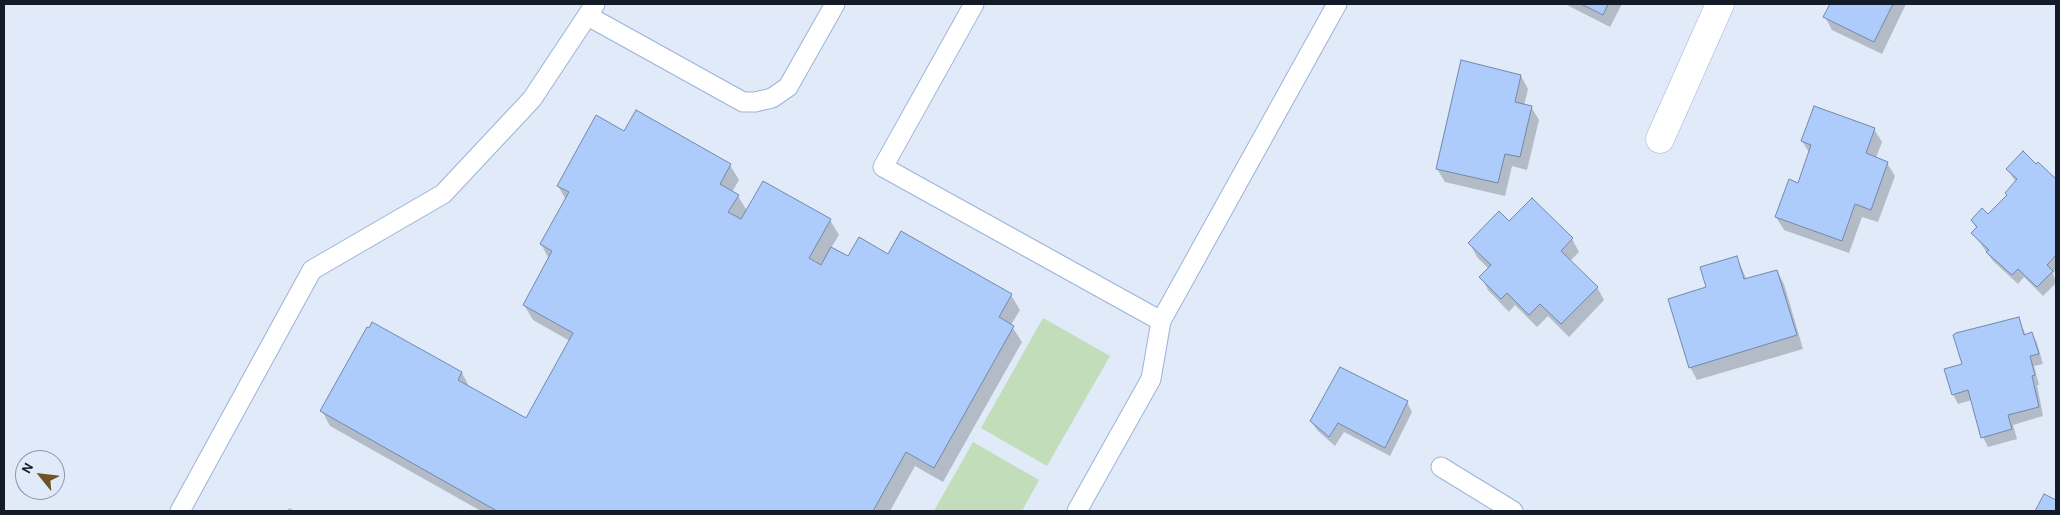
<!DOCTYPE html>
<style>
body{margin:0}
#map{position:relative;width:2060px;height:515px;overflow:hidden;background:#e0eaf9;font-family:"Alegreya Sans",sans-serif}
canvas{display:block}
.frame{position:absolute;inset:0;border:5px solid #131b28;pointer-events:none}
.north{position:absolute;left:15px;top:450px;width:50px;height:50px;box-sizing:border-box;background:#e0eaf9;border:1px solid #8e97a5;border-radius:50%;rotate:299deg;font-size:14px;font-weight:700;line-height:20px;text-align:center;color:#131b28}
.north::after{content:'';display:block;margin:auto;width:18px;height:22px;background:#6e5325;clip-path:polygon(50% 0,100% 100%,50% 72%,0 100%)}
</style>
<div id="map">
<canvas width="2060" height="515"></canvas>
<div class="frame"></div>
<div class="north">N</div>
</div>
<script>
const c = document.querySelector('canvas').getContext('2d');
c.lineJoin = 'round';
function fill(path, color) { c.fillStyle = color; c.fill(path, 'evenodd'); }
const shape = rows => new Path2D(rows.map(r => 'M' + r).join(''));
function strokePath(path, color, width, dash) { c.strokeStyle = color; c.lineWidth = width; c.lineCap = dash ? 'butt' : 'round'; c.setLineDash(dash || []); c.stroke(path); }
const green = shape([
 [1043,318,1110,356,1047,466,981,428],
 [973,442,1039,480,1022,511,934,511]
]);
const shadow = shape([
 [1565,4,1622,4,1610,27],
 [1831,4,1906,4,1882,54,1832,30,1825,17],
 [1521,76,1528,89,1524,106,1531,107,1539,120,1527,170,1512,166,1505,196,1445,182,1437,169],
 [1874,129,1882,142,1876,158,1887,163,1895,176,1878,222,1862,217,1849,253,1784,230,1776,217,1799,184,1810,154,1802,141],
 [625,133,730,165,739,180,732,192,738,196,747,211,830,220,839,235,831,248,849,258,888,256,1011,295,1020,310,1011,325,1022,342,943,482,915,466,890,511,481,511,330,426,322,411,373,324,462,373,470,388,526,419,570,341,533,320,524,305,549,259,541,244,566,200,558,186],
 [2038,164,2056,181,2056,270,2053,273,2056,283,2043,296,2024,277,2018,284,1993,261,1973,233,1977,229,1972,221,1988,216,2008,195,2016,182,2007,169,2036,166],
 [1509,223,1572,239,1579,252,1570,261,1597,287,1604,300,1569,337,1548,316,1537,327,1515,305,1509,312,1488,290,1481,277,1489,269,1477,257,1470,244],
 [1737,258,1747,280,1777,271,1784,284,1803,349,1697,380,1690,367,1707,288],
 [2018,318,2026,335,2032,334,2037,343,2043,364,2034,366,2039,385,2037,385,2043,416,2013,425,2017,439,1988,447,1983,437,1972,400,1958,404,1953,394,1963,365],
 [1407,402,1412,412,1390,456,1344,432,1335,446,1317,430,1311,421],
 [289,508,295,511,287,511]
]);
const building = shape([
 [1581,4,1608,4,1603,15,1581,4],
 [1830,4,1893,4,1874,42,1823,17,1830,4],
 [1461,60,1521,75,1515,102,1532,106,1520,157,1505,154,1498,183,1436,169,1461,60],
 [1814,106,1875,128,1866,153,1888,162,1871,210,1855,204,1842,241,1775,217,1789,179,1798,183,1811,145,1801,141,1814,106],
 [636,110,731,164,720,184,739,195,728,212,741,219,763,181,831,219,809,258,821,265,831,247,848,256,859,237,888,254,901,231,1012,294,999,317,1014,326,934,468,906,452,873,511,497,511,320,411,367,327,369,328,372,322,462,372,458,380,526,418,573,333,523,305,552,251,540,244,569,192,557,186,596,115,624,131,636,110],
 [2023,151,2036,164,2038,162,2056,179,2056,255,2047,265,2053,271,2037,287,2018,269,2012,275,1986,252,1989,250,1971,233,1977,227,1971,220,1982,208,1988,214,2007,195,2005,193,2017,179,2006,169,2023,151],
 [1532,198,1573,238,1561,251,1598,287,1561,324,1540,304,1529,315,1507,293,1501,299,1479,277,1491,265,1468,243,1499,211,1509,221,1532,198],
 [1737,256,1744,279,1777,270,1797,335,1689,368,1668,299,1706,287,1700,267,1737,256],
 [2019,317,2024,335,2032,332,2039,354,2030,356,2035,375,2032,376,2039,407,2008,415,2012,429,1981,438,1968,390,1952,395,1944,369,1962,364,1953,335,1956,333,2019,317],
 [1340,367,1408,401,1385,448,1338,423,1329,437,1310,421,1340,367],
 [2044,494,2056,500,2056,511,2035,511,2044,494]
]);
const lane = shape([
 [974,4,883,167,1161,321,1337,4],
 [588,16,743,102,755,102,772,98,788,87,835,4],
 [1441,467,1513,511],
 [180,511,312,270,443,194,532,99,595,4],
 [1077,511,1151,379,1161,321]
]);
const street = shape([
 [1660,139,1720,4]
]);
fill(green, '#c1ddba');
fill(shadow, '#0003');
fill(building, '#adcbfb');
strokePath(building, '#7288aa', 1);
strokePath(lane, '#9cb3d7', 21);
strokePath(street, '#9cb3d7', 29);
strokePath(lane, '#fff', 19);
strokePath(street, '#fff', 28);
</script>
